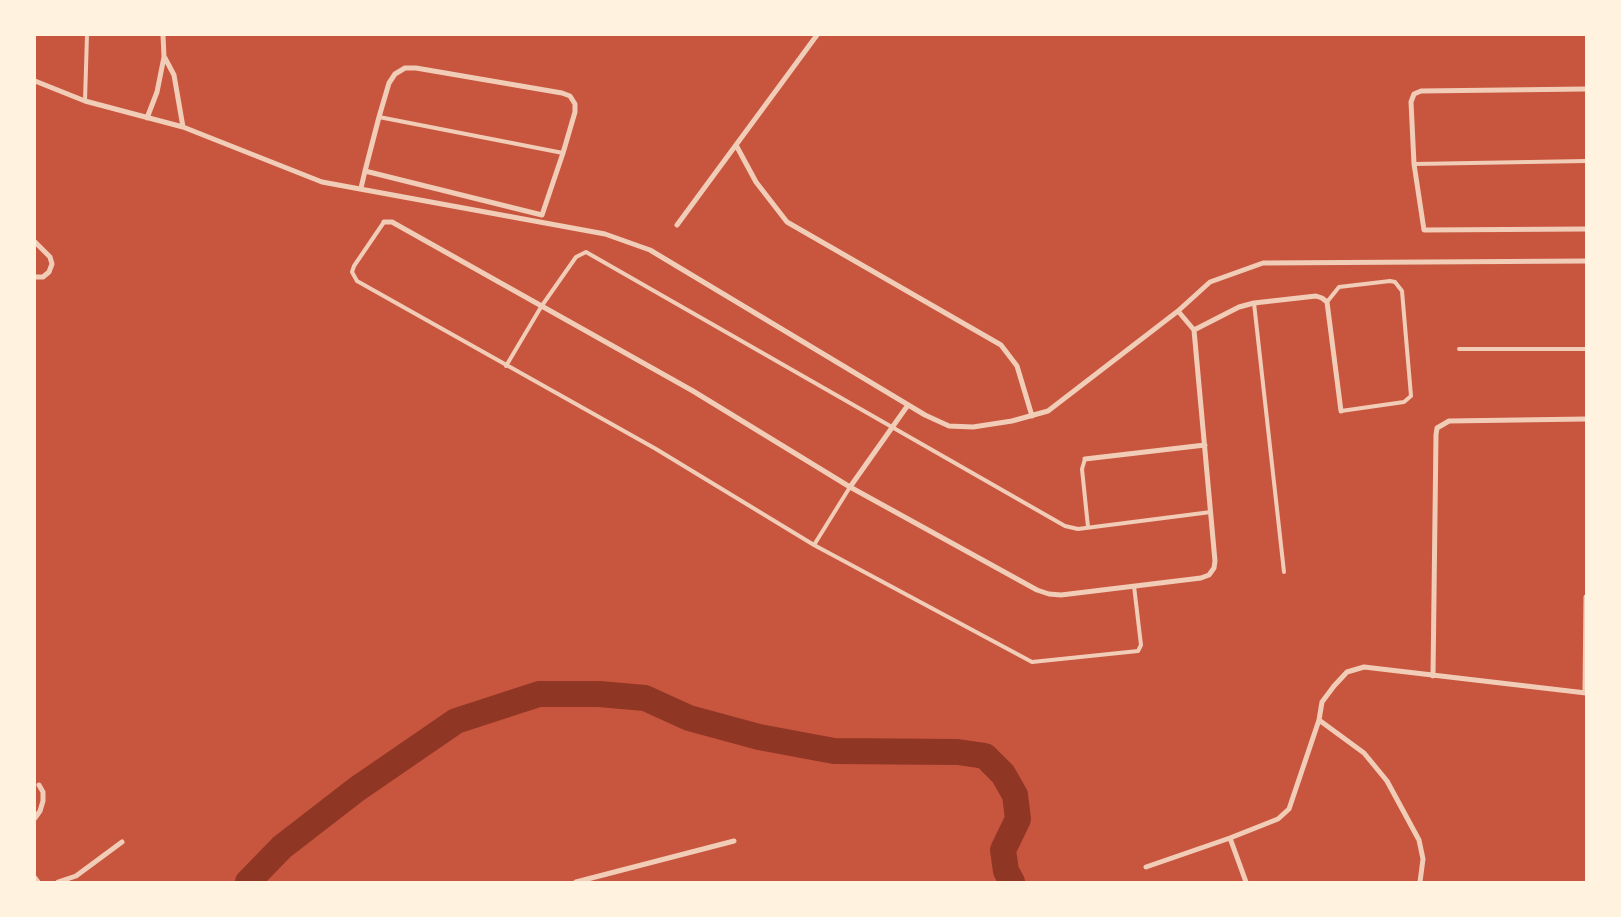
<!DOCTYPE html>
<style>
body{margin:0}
#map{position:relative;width:1621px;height:917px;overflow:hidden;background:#c8553d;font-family:"Source Sans 3",sans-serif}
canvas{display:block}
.frame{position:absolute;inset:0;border:36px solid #fff3e0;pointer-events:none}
</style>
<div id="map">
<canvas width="1621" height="917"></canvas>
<div class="frame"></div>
</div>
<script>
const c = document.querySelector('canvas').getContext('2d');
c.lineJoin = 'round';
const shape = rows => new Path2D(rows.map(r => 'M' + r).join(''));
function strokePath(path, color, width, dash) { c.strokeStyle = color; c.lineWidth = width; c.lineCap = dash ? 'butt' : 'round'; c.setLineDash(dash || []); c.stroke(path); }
const river = shape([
 [248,882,282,847,357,789,456,721,539,694,599,694,645,698,689,718,759,737,834,751,958,752,985,756,1003,774,1015,795,1018,819,1003,850,1006,871,1012,882]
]);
const service = shape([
 [85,101,87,35],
 [379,117,563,153],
 [1414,164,1586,161],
 [384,222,354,266,352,272,357,281,656,449,814,545,1032,662,1138,651,1141,645,1134,586],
 [1327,302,1339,287,1390,281,1395,282,1402,291,1411,396,1404,402,1341,411],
 [1254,303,1284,572],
 [1459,349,1586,349],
 [506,366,541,307,576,257,586,252,1065,526,1078,529,1211,512],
 [1085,459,1082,469,1088,527],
 [814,545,850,487]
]);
const minor = shape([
 [165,58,174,75,183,127],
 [35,81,85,101,183,127,322,182,605,234,650,250,925,415,949,426,973,427,1012,421,1048,411,1178,311,1210,282,1263,263,1586,261],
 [1586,89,1421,91,1414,94,1411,102,1414,164,1424,230,1586,229],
 [147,118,157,92,164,57,163,35],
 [736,145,756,182,787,222,1001,345,1017,366,1032,416],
 [361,188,365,171,379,117,389,83,395,74,405,68,416,68,562,93,570,96,575,104,575,112,563,153,542,215,365,171],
 [384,222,392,222,693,391,850,487,1037,590,1049,594,1061,595,1201,578,1209,575,1214,568,1215,561,1194,330,1178,311],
 [677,225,817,35],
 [35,242,50,257,52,264,49,272,43,277,35,277],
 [1194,330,1239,307,1254,303,1316,296,1322,298,1327,302,1341,411],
 [1085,459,1205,445],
 [850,487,908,405],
 [1433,676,1436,435,1437,428,1449,421,1586,419],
 [1585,693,1586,597],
 [1319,720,1364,753,1387,781,1419,840,1423,859,1420,882],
 [35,818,40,811,43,801,43,792,39,785],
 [1230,838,1246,882],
 [1146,867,1230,838,1278,819,1289,809,1319,720,1322,702,1334,686,1347,672,1364,667,1586,693],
 [35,878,38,882],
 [58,882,76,876,122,842],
 [576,882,734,841]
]);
strokePath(river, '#8f3625', 26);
strokePath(service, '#f1ccb7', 4);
strokePath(minor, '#f1ccb7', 5);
</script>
